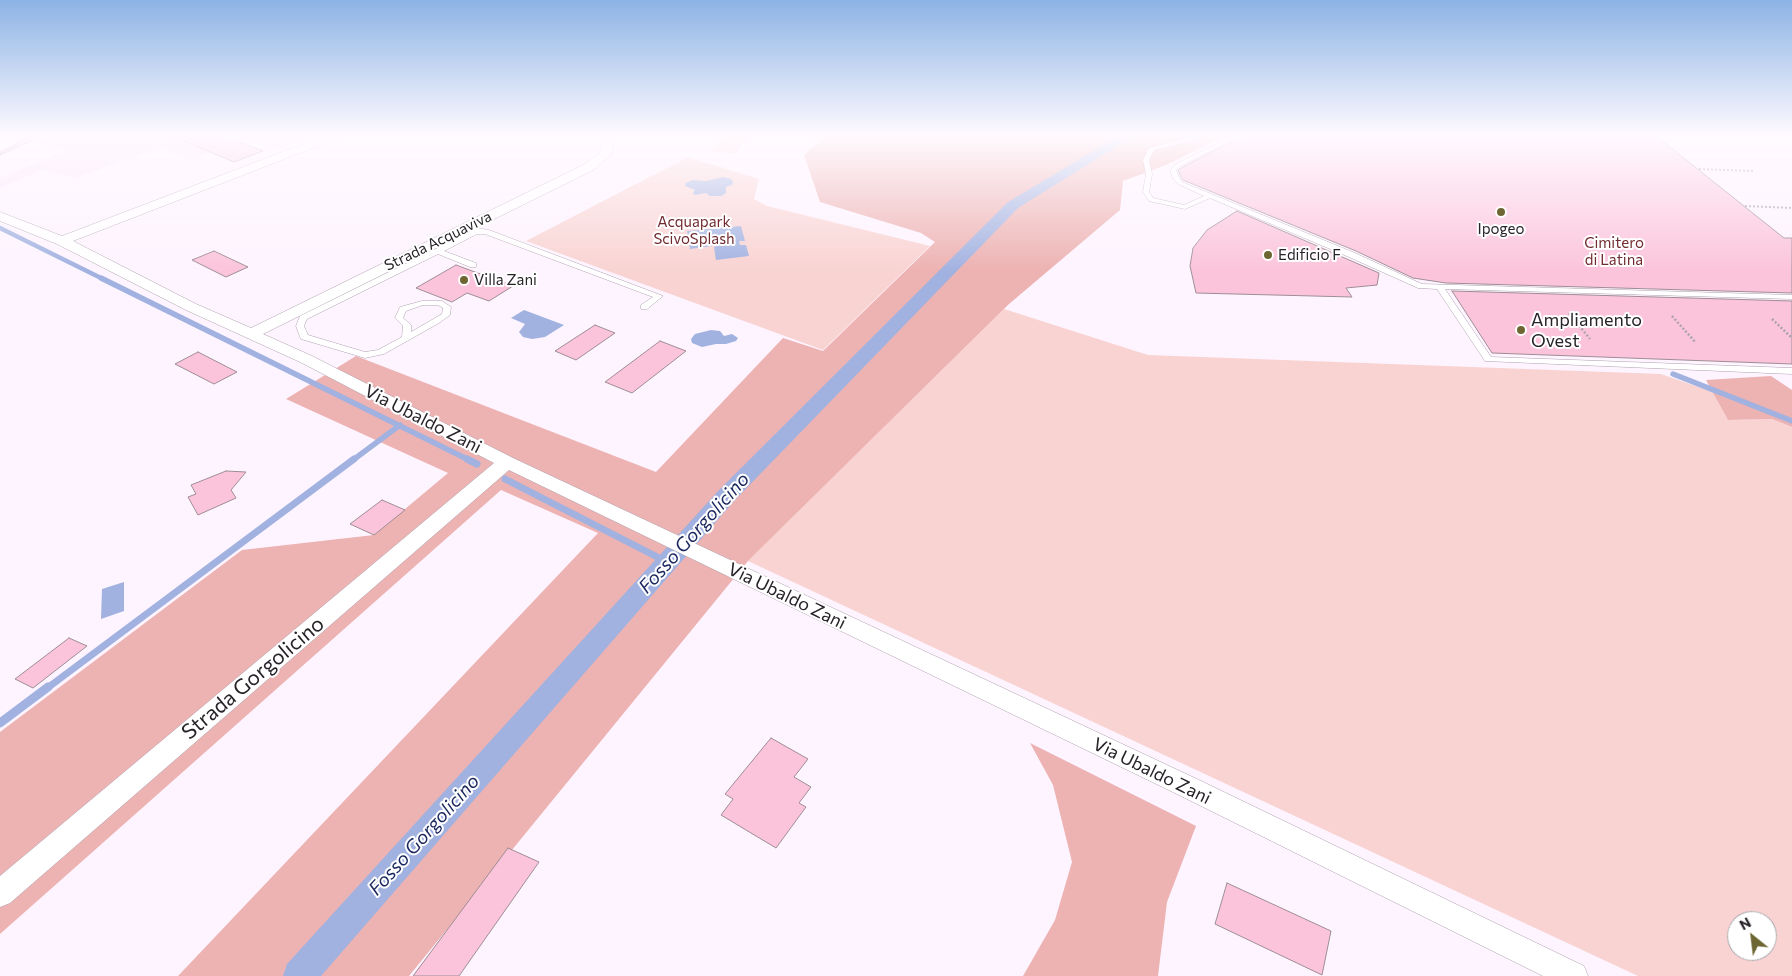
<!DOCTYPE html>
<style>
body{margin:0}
#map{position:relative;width:1792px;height:976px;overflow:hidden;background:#fef4ff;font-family:Commissioner,sans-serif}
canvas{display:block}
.north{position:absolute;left:1727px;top:911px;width:50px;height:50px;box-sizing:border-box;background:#fff;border:1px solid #a9a7a9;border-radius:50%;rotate:331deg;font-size:14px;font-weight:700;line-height:20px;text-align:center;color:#272328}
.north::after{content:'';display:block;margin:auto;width:18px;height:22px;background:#6d6532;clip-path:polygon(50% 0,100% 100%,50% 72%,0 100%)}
</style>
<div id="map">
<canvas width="1792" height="976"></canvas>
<div class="north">N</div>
</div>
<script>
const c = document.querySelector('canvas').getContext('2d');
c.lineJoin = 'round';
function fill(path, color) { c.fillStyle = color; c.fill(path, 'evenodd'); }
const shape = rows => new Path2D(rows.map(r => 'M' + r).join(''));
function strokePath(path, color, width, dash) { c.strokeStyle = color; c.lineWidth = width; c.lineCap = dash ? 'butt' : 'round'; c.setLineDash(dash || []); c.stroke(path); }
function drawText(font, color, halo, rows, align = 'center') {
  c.font = font + ' Commissioner,sans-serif'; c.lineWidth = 4; c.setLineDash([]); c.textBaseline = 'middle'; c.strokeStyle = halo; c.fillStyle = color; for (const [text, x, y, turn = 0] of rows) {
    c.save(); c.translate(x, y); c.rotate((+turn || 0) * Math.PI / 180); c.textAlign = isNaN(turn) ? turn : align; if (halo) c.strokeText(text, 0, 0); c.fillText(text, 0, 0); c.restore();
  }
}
const built = shape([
 [50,135,319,135,276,150,245,139,191,160,160,148,75,178,41,170,0,188,0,178,66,150,34,142]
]);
const green = shape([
 [726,135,751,135,735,154,711,151],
 [688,157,759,179,754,199,767,206,930,246,823,350,526,241],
 [1004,309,1148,355,1661,374,1713,392,1728,420,1772,419,1792,427,1792,976,1638,976,748,561],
 [1737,921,1767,921,1767,951,1737,951]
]);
const forest = shape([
 [797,135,1227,135,1166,165,1123,181,1120,210,1009,304,748,561,409,976,178,976,598,533,501,490,0,934,0,732,242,550,374,535,448,473,286,399,356,356,656,472,783,338,823,351,935,242,921,233,820,202,804,155,821,140],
 [1771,376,1792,390,1792,427,1772,419,1728,420,1706,380],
 [1030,743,1196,826,1167,902,1158,976,1023,976,1055,920,1072,862,1053,785]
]);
const water = shape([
 [723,177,731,179,733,182,732,185,726,187,726,193,721,196,710,196,706,193,695,195,693,193,695,190,685,186,686,183,692,180,706,181],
 [741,226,745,241,739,241,740,245,746,245,749,256,716,260,714,247,719,245,690,249,687,231],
 [524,310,564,325,545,337,532,339,523,337,519,332,525,324,511,318],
 [711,330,720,331,724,336,732,334,738,338,736,341,726,344,716,344,702,347,692,343,691,339,695,334],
 [124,582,124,611,101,619,102,589]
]);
const streamFar3 = shape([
 [0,228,103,279]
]);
const streamFar2 = shape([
 [101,278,469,460],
 [1673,374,1792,421],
 [353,460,400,425]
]);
const streamFar1 = shape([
 [467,459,477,464],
 [505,479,667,562],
 [46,689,354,459]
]);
const stream = shape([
 [0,723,48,687]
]);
const canal = shape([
 [1120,135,1135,135,1018,208,735,500,321,976,283,976,287,964,719,490,1008,202,1120,135]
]);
const building = shape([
 [34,135,44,135,0,155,0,153,34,135],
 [169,135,222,135,263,151,234,162,169,135],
 [1244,135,1655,135,1784,238,1792,238,1792,293,1446,283,1413,278,1356,251,1183,180,1181,177,1178,170,1181,168,1244,135],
 [1237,211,1379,273,1377,285,1346,288,1352,297,1196,293,1190,266,1193,248,1207,230,1237,211],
 [214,251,248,267,226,277,192,260,214,251],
 [456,265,513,286,489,301,467,293,452,302,416,288,456,265],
 [1452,291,1792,301,1792,364,1492,353,1452,291],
 [595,325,615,333,576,360,555,351,595,325],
 [660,341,686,351,632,393,605,382,660,341],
 [198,352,237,372,214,384,175,364,198,352],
 [226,471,246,472,231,490,236,498,198,515,188,497,196,494,191,485,226,471],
 [382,500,405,510,374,535,350,524,382,500],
 [69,638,87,646,33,688,15,679,69,638],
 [771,738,808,759,794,777,811,787,799,803,806,807,776,848,721,815,733,799,725,794,771,738],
 [508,848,539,862,459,976,413,976,508,848],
 [1227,883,1331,931,1322,975,1215,924,1227,883]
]);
const pathFar1 = shape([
 [1699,169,1754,171],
 [1745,206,1792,208]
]);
const path = shape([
 [1569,313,1590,339],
 [1672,316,1696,343],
 [1772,319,1792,338]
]);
const service = shape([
 [1196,135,1204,135,1187,142,1154,150,1149,160,1152,174,1149,192,1153,198,1184,205,1204,196,1178,184,1173,179,1170,170,1176,164,1235,135,1242,135,1180,166,1176,170,1179,178,1182,182,1355,253,1422,284,1792,295,1792,299,1445,289,1491,357,1792,368,1792,374,1485,361,1437,289,1418,288,1349,257,1210,198,1185,209,1149,201,1143,192,1146,174,1143,160,1149,148,1183,140,1196,135],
 [463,226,489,230,663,296,647,309,641,309,641,305,653,297,485,234,477,234,444,251,476,263,476,267,470,267,438,254,307,319,304,326,308,335,365,352,378,350,402,337,403,326,395,318,400,307,422,301,442,301,451,307,450,315,439,323,384,354,365,358,301,339,300,337,296,326,300,316,470,232,463,230,463,226],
 [423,305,438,305,443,308,442,314,411,332,411,325,403,318,406,311,423,305]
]);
const minor = shape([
 [17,135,32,135,0,151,0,143,17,135],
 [327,135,343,135,341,137,73,241,196,304,251,328,585,164,600,153,605,135,617,135,611,155,593,170,263,334,312,356,513,458,1199,780,1584,966,1588,976,1543,976,1181,796,509,470,10,903,0,907,0,876,494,463,300,362,186,310,57,244,0,221,0,212,62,236,327,135]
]);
const markers = [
 [1501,212,5,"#6d6532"],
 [1268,255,5,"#6d6532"],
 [464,280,5,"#6d6532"],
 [1521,330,5,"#6d6532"]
];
const farParknames = [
 ["Acquapark",694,222],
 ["ScivoSplash",694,239],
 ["Cimitero",1614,243],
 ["di Latina",1614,260]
];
const farPoinames = [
 ["Ipogeo",1501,229,"center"],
 ["Edificio F",1278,255],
 ["Villa Zani",474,280]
];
const farStreetnames = [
 ["Strada Acquaviva",438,241,-26]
];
const poiNames = [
 ["Ampliamento",1531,320],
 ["Ovest",1531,341]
];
const streetNames = [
 ["Via Ubaldo Zani",423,419,27],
 ["Via Ubaldo Zani",787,596,26],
 ["Via Ubaldo Zani",1152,771,26]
];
const waterNames = [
 ["Fosso Gorgolicino",694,533,-48],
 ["Fosso Gorgolicino",424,835,-48]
];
const nearStreetnames = [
 ["Strada Gorgolicino",253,678,-40]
];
fill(built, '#f9e6fa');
fill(green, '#f9d3d2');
fill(forest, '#edb2b2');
fill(water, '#a2b2e0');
strokePath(streamFar3, '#a2b2e0', 4.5);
strokePath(streamFar2, '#a2b2e0', 5.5);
strokePath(streamFar1, '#a2b2e0', 7);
strokePath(stream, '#a2b2e0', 9);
fill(canal, '#a2b2e0');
fill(building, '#fbc4db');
strokePath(building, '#9e8d94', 1);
strokePath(service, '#aea1ae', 1);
strokePath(minor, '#aea1ae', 1);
strokePath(pathFar1, '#aba3ac', 2, [2, 2]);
strokePath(path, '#aba3ac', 2.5, [2, 2]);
fill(service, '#fff');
fill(minor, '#fff');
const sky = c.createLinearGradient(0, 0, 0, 271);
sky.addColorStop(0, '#8cb3e5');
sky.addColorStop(0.5, '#fffaff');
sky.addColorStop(1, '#fffaff00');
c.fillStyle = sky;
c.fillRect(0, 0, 1792, 271);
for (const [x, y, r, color] of markers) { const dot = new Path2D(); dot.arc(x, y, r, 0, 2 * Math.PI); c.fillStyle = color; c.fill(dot); strokePath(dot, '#fff', 2); }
drawText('15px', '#702b2f', '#fff', farParknames);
drawText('15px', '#272328', '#fff', farPoinames, 'left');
drawText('15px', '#272328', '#fff', farStreetnames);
drawText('18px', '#272328', '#fff', poiNames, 'left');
drawText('18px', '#272328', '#fff', streetNames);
drawText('italic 19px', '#1b285f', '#fff', waterNames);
drawText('21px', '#272328', '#fff', nearStreetnames);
</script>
